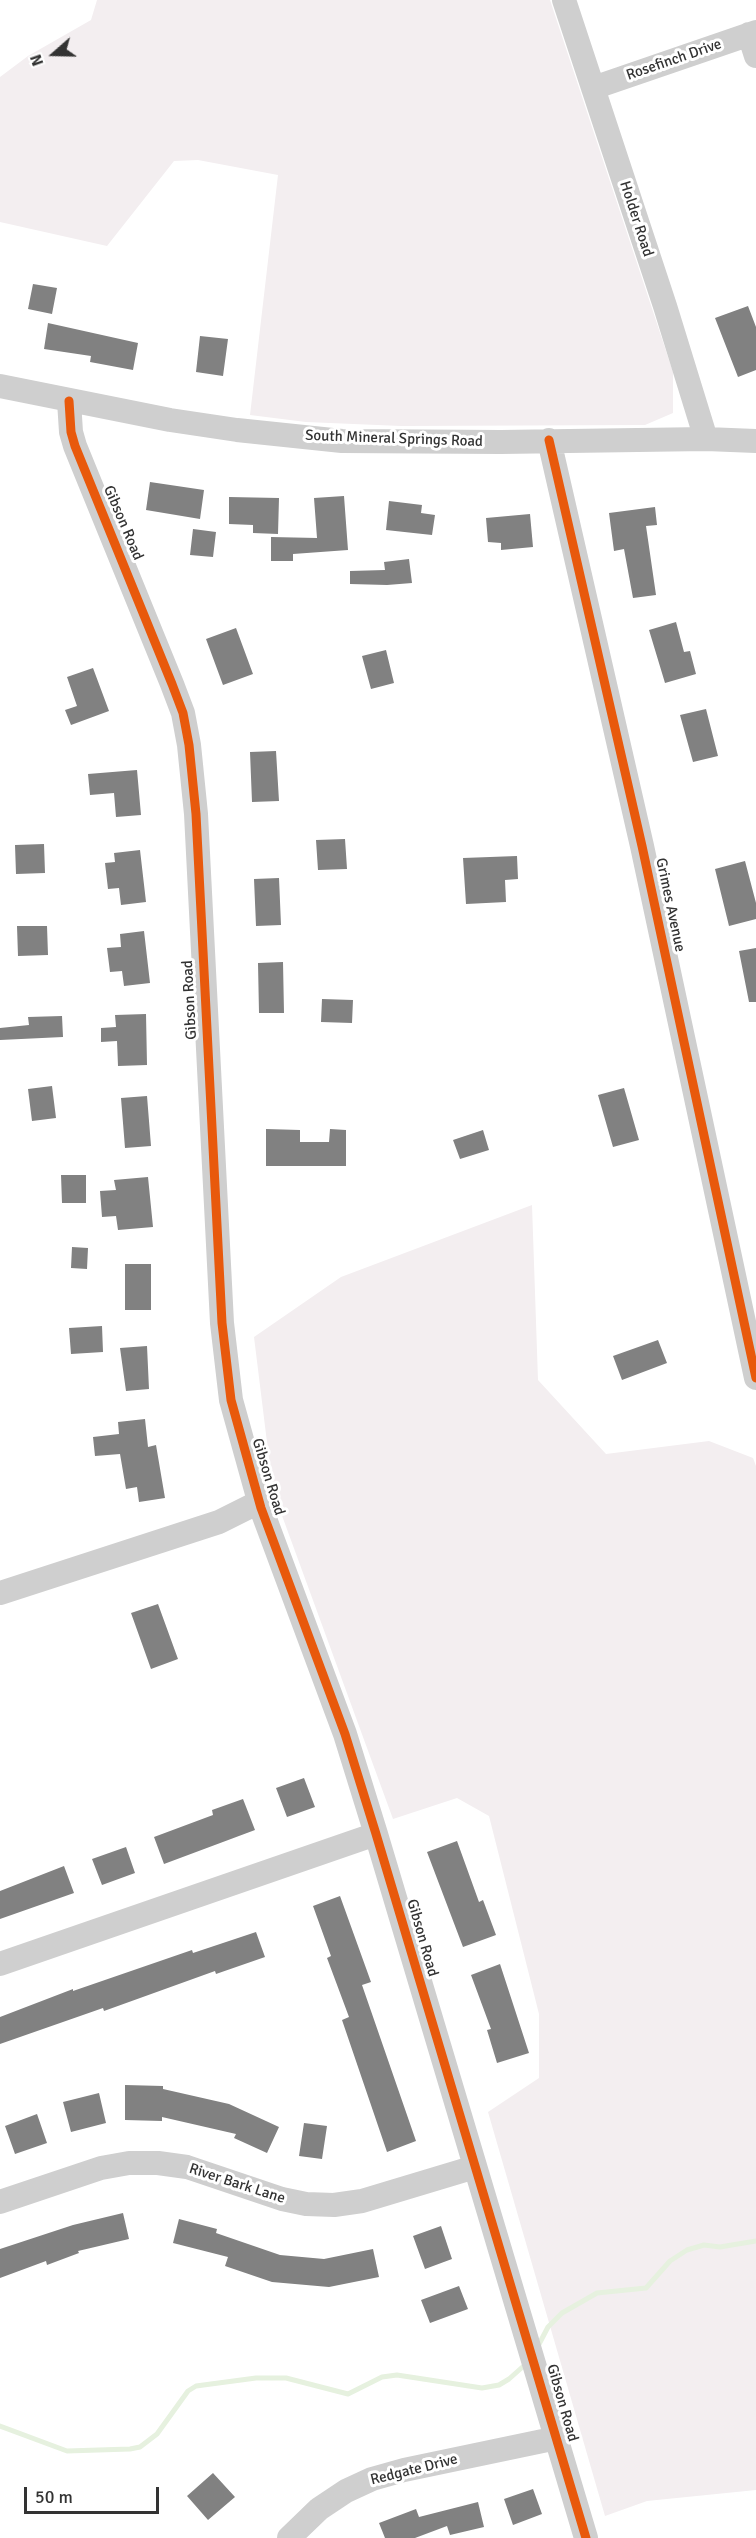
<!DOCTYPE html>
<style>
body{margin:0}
#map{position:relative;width:756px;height:2538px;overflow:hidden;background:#fff;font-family:Signika,sans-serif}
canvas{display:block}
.north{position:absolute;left:24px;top:24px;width:60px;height:60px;-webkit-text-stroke:4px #fff;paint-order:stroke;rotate:250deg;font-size:16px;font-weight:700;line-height:24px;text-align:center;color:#333}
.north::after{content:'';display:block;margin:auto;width:21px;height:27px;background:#333;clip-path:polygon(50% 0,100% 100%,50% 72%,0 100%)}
.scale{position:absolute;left:24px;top:2487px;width:135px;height:27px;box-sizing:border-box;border:3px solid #333;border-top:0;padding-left:8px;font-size:18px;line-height:21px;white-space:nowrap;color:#333;-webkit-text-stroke:4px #fff;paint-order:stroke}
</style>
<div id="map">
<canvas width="756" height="2538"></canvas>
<div class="north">N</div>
<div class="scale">50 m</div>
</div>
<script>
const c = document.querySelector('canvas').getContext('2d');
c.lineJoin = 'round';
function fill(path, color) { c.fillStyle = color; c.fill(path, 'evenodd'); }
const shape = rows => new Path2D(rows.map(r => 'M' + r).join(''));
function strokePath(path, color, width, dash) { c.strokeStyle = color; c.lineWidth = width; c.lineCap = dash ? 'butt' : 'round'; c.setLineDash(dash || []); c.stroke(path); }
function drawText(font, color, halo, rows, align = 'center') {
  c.font = font + ' Signika,sans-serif'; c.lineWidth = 6; c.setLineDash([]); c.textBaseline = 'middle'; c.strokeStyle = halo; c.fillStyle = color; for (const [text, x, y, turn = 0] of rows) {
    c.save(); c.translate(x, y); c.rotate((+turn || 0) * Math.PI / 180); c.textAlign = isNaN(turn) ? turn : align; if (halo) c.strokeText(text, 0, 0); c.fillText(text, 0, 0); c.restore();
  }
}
const green = shape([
 [97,0,550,0,673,372,673,413,645,425,401,426,306,422,250,415,278,175,198,160,174,161,107,246,0,222,0,77,28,56,91,20],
 [532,1205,538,1380,606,1454,709,1441,753,1458,756,1466,756,2490,647,2501,605,2516,488,2112,539,2078,539,2014,489,1816,457,1798,393,1819,273,1491,254,1337,341,1277]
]);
const stream = shape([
 [537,2348,548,2327,562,2313,597,2293,646,2288,670,2261,687,2250,704,2245,720,2247,756,2241],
 [0,2426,67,2451,130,2449,140,2447,157,2434,188,2391,196,2386,256,2378,286,2378,348,2394,382,2377,397,2375,482,2388,499,2385,509,2379,527,2363]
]);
const building = shape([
 [33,284,57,288,52,314,28,309],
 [748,306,756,327,756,370,738,377,715,318],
 [48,323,138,343,133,370,90,362,91,356,44,349],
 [200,336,228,339,223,376,196,372],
 [150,482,204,490,200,519,146,510],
 [344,496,348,550,293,554,293,561,271,561,271,537,317,538,314,498],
 [229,497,279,498,278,534,253,533,253,525,229,524],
 [389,501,422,505,421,513,435,515,432,535,386,530],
 [655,507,657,525,646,526,656,595,633,598,624,549,614,551,609,513],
 [530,514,533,547,501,550,501,543,488,542,486,518],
 [193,529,216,532,213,557,190,555],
 [409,559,412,583,387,585,350,584,350,571,385,570,384,562],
 [676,622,684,652,690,651,696,674,665,683,649,630],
 [236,628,253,674,223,685,206,639],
 [386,650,394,683,371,689,362,656],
 [93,668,109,711,71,725,65,710,77,706,67,677],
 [706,709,718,756,693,762,680,715],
 [276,751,279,801,252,802,250,752],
 [137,770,141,815,116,817,114,793,90,795,88,774],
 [345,839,347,869,318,870,316,840],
 [44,844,45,873,16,874,15,845],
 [140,850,146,902,121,905,119,888,108,889,105,863,115,862,114,853],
 [517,856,518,879,505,880,506,902,466,904,463,858],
 [745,861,756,903,756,919,729,926,715,869],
 [279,878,281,925,256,926,254,879],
 [17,926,47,926,48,955,18,956],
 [144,931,150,983,124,986,122,971,110,972,107,948,121,947,120,934],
 [756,948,756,1002,749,1002,739,951],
 [283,962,284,1013,259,1013,258,963],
 [322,999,353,1000,352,1023,321,1022],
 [146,1014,147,1065,118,1066,117,1041,101,1042,101,1028,116,1027,115,1015],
 [62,1016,63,1037,0,1040,0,1028,29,1025,28,1017],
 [52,1086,56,1118,32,1121,28,1089],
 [624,1088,639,1140,613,1147,598,1095],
 [147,1096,151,1146,125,1148,121,1098],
 [266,1129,300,1130,300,1142,329,1142,330,1129,346,1130,346,1166,266,1166],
 [483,1130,489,1150,460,1159,453,1140],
 [61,1175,86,1175,86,1203,62,1203],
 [148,1177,153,1227,118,1230,116,1216,102,1217,100,1191,116,1190,114,1180],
 [72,1247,88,1248,87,1269,71,1268],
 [125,1264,151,1264,151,1310,125,1310],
 [102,1326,103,1352,71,1354,69,1328],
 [658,1340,667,1363,622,1380,613,1356],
 [147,1346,149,1389,126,1391,120,1348],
 [145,1419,148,1447,156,1445,165,1498,139,1502,137,1487,126,1489,120,1454,95,1456,93,1437,119,1434,118,1422],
 [158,1604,178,1659,151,1669,131,1613],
 [304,1778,315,1807,287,1817,276,1788],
 [243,1799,255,1830,164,1864,154,1837,213,1815,212,1810],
 [457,1841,479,1902,483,1900,496,1935,463,1947,427,1852],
 [126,1847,135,1873,102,1885,92,1859],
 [64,1866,74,1893,0,1919,0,1891],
 [340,1896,371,1982,362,1985,416,2141,387,2152,342,2020,349,2017,327,1958,331,1956,313,1906],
 [256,1932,265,1957,216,1974,215,1971,104,2011,103,2008,0,2044,0,2017,73,1989,73,1991,192,1950,193,1953],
 [500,1964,529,2053,497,2063,487,2030,491,2029,471,1975],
 [125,2085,163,2086,163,2089,229,2104,279,2127,267,2153,234,2138,236,2134,162,2117,162,2121,125,2120],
 [99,2093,106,2123,71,2132,63,2102],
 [37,2114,47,2143,15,2154,5,2126],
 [304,2123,327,2126,322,2159,299,2156],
 [123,2213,129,2239,78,2251,79,2253,47,2265,46,2261,0,2278,0,2249,73,2225],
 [179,2219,217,2229,216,2233,280,2255,324,2259,373,2249,379,2277,329,2287,272,2282,225,2266,228,2257,173,2243],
 [441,2226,452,2259,425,2269,413,2236],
 [459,2286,468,2309,430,2323,421,2300],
 [213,2473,235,2497,208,2520,187,2496],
 [533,2489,542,2514,513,2525,504,2499],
 [478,2502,484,2527,450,2535,447,2526,415,2538,385,2538,379,2523,416,2509,419,2517]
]);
const minor = shape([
 [564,0,665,306,706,439],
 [749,34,756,56],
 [593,88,756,32],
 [0,386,170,420,237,430,342,441,501,442,706,439,756,441],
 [69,401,71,432,75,446,172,684,183,713,189,745,196,814,222,1323,231,1400,261,1508,345,1734,376,1834,586,2538],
 [549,440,642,846,756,1378],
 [0,1593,219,1522,259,1502],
 [0,1964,376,1834],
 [0,2202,101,2168,129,2163,158,2163,187,2167,282,2199,306,2204,334,2205,362,2201,475,2167],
 [289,2538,319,2509,346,2491,372,2479,404,2470,557,2438]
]);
const cycleway = shape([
 [69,401,71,432,75,446,172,684,183,713,189,745,196,814,222,1323,231,1400,261,1508,345,1734,376,1834,586,2538],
 [549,440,642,846,756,1378]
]);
const streetNames = [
 ["Rosefinch Drive",674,60,-19],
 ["Holder Road",636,219,72],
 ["South Mineral Springs Road",394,439,2],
 ["Gibson Road",123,523,67],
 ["Grimes Avenue",670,905,78],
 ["Gibson Road",190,1000,-93],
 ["Gibson Road",268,1477,73],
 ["Gibson Road",422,1938,74],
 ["River Bark Lane",237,2184,18],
 ["Gibson Road",562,2403,74],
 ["Redgate Drive",414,2470,-14]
];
fill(green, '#f3eef0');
strokePath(stream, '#e6f1df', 5);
fill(building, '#818181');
strokePath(minor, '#cfcfcf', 24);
strokePath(cycleway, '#e8590c', 9);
drawText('15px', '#333', '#fff', streetNames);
</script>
